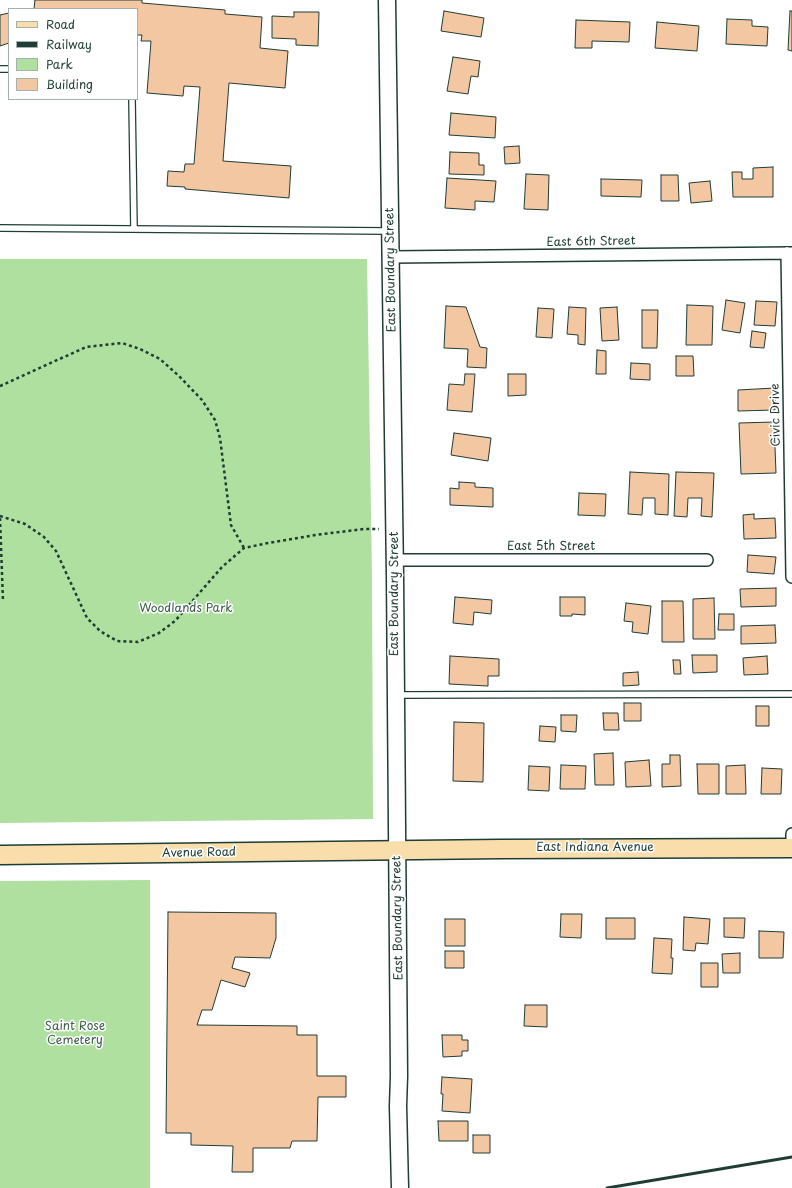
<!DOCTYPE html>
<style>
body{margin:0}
#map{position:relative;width:792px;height:1188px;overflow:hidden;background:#fff;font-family:"Playpen Sans",sans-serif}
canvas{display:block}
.legend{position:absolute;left:8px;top:8px;width:130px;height:92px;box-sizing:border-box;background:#fff;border:1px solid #a5b1ae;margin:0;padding:5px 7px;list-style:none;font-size:12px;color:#1f3d34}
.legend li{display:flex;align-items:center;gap:8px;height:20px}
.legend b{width:20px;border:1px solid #a5b1ae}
</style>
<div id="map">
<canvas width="792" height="1188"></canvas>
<ul class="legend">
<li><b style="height:5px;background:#f9deab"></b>Road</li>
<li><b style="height:5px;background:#1f3d34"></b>Railway</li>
<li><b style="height:11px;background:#afe0a0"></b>Park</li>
<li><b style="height:11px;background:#f4c7a3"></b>Building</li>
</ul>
</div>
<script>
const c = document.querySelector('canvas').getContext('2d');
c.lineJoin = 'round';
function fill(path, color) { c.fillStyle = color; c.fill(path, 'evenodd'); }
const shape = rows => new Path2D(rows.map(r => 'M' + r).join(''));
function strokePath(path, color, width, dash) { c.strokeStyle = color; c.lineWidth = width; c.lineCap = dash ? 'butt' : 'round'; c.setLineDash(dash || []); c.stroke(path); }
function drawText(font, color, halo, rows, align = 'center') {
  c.font = font + ' "Playpen Sans",sans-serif'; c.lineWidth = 3; c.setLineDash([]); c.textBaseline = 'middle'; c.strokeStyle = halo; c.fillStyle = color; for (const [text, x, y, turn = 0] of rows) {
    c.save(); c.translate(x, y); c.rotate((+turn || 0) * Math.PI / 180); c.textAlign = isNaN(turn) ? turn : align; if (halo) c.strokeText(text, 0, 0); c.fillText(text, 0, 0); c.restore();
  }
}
const green = shape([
 [0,259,367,259,372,576,373,819,0,823],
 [150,880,150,1188,0,1188,0,881]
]);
const building = shape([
 [35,0,142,0,142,3,225,10,225,14,262,17,260,48,288,51,285,88,229,83,223,161,291,166,289,198,185,189,185,187,167,186,168,171,184,172,185,164,194,164,200,87,184,86,183,96,147,93,151,41,141,41,142,35,137,35,137,9,34,9,35,0],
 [444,11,484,18,481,37,441,31,444,11],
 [790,11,792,11,792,51,788,50,790,11],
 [294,12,319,12,318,46,296,45,296,39,272,38,272,16,294,17,294,12],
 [9,13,9,43,0,46,0,15,9,13],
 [727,19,752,20,752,26,768,27,767,46,726,44,727,19],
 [576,20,630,22,629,42,592,41,592,48,575,48,576,20],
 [657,22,699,26,697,51,655,48,657,22],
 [453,57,480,61,478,77,471,76,468,94,447,91,453,57],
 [451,113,496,117,495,138,449,135,451,113],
 [519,146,520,163,505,164,504,147,519,146],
 [450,152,479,153,479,165,484,165,484,175,449,174,450,152],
 [773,167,773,197,733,197,732,172,742,172,742,179,753,179,753,168,773,167],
 [526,174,549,175,548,210,524,209,526,174],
 [661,175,678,175,679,201,661,201,661,175],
 [447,178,496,181,494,202,475,201,475,210,445,208,447,178],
 [601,179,642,180,641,197,601,196,601,179],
 [710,181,712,201,691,203,689,183,710,181],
 [726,300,745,303,740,333,722,330,726,300],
 [756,301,777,302,775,326,754,325,756,301],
 [687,305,713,306,712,345,686,345,687,305],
 [446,306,466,307,480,347,487,348,486,368,467,367,468,349,444,348,446,306],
 [569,307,586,308,585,345,578,344,578,335,567,334,569,307],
 [617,307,619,340,602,341,600,308,617,307],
 [538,308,554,309,552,338,536,337,538,308],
 [642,310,658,310,657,348,642,348,642,310],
 [752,331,766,333,764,348,750,347,752,331],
 [597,350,606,351,606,374,596,374,597,350],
 [676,356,693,356,694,376,676,376,676,356],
 [631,363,650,364,650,380,630,379,631,363],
 [465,374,475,374,472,412,447,410,449,384,464,385,465,374],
 [508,374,526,374,526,395,508,396,508,374],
 [775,388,775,410,738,411,738,390,775,388],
 [774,422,776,473,741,474,739,423,774,422],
 [454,433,491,438,488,461,451,455,454,433],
 [630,472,669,474,668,515,655,514,655,498,643,498,642,515,628,514,630,472],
 [676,472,714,473,712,517,701,516,702,498,688,498,687,517,674,516,676,472],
 [459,482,475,483,475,487,493,488,493,507,450,505,450,488,459,489,459,482],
 [579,493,606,494,605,516,578,515,579,493],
 [754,514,754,519,775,518,776,538,744,539,743,515,754,514],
 [748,555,776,557,774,574,747,572,748,555],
 [776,588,776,606,741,607,740,589,776,588],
 [455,597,492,600,491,614,474,612,473,625,453,623,455,597],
 [560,597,585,597,585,615,572,614,572,616,560,616,560,597],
 [714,598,715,639,693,639,693,599,714,598],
 [662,601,683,601,684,642,662,642,662,601],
 [626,603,651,606,648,634,632,632,633,622,624,621,626,603],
 [719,614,734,614,734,630,718,630,719,614],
 [775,625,776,643,741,644,741,626,775,625],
 [692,655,717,655,717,672,693,673,692,655],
 [450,656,499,659,499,676,488,676,488,686,449,684,450,656],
 [767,656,768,674,744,675,743,658,767,656],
 [673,660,680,660,681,674,674,674,673,660],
 [638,672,639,685,623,686,623,673,638,672],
 [624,703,641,703,641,721,624,721,624,703],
 [756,706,769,706,769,726,756,726,756,706],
 [603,713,618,713,619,730,604,730,603,713],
 [561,715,577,715,576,732,561,731,561,715],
 [454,722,484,723,483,782,453,781,454,722],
 [540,726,556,727,555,742,539,741,540,726],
 [613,753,614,785,595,785,594,754,613,753],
 [670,755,680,755,681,786,662,787,662,764,670,764,670,755],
 [649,760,651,786,626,787,625,762,649,760],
 [697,764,719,764,719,794,698,794,697,764],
 [561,765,586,766,585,789,560,789,561,765],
 [745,765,746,794,726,794,726,766,745,765],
 [529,766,550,767,549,791,528,790,529,766],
 [762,768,782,769,781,794,761,794,762,768],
 [168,912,276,913,276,938,270,958,235,957,232,968,250,973,245,987,221,980,212,1010,202,1010,197,1025,297,1026,297,1035,317,1035,317,1076,346,1076,346,1097,318,1097,317,1141,292,1141,290,1148,253,1148,253,1172,232,1172,233,1146,191,1145,191,1133,166,1133,168,912],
 [561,914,582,914,581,938,560,937,561,914],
 [684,917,710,919,708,944,696,943,695,951,683,950,684,917],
 [606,918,635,918,635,939,606,939,606,918],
 [724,918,745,918,744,938,724,937,724,918],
 [445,919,465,919,465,946,445,946,445,919],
 [759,931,784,932,783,958,759,958,759,931],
 [654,938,672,939,671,958,673,958,672,974,652,973,654,938],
 [445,951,464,951,464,968,445,968,445,951],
 [740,953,740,973,723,973,722,954,740,953],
 [701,963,718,963,718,987,701,987,701,963],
 [525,1005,547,1005,547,1027,524,1026,525,1005],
 [442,1035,462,1035,462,1040,468,1040,468,1051,462,1051,462,1056,443,1057,442,1035],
 [442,1077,472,1079,470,1113,442,1111,443,1094,441,1094,442,1077],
 [438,1121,468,1121,468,1141,439,1141,438,1121],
 [473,1135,490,1135,490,1153,473,1153,473,1135]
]);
const path = shape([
 [0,386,86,347,122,343,140,349,160,359,179,376,202,400,215,420,220,438,231,525,244,548],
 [0,516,25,524,44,537,56,551,87,618,100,631,117,641,138,642,159,633,175,621,222,567,244,548,268,543,315,535,364,529,379,529],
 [0,518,3,601]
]);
const lane = shape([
 [0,69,9,69],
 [132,99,134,229],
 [0,228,388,231],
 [398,695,792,694]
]);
const street = shape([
 [787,253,792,577],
 [391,257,792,253],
 [395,560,707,560],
 [792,848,792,834]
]);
const secondary = shape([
 [387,0,395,576,399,1076,398,1106,400,1188]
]);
const primary = shape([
 [0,855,500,849,792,848]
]);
const rail = shape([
 [607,1188,792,1157]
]);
const streetNames = [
 ["East 6th Street",591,242,-1],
 ["East Boundary Street",391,270,-91],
 ["Civic Drive",776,415,-91],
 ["East 5th Street",551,547],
 ["East Boundary Street",395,594,-90],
 ["East Indiana Avenue",595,848],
 ["Avenue Road",199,853,-1],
 ["East Boundary Street",398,918,-91]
];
const parkNames = [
 ["Woodlands Park",186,609],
 ["Saint Rose",75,1027],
 ["Cemetery",75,1041]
];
fill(green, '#afe0a0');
fill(building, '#f4c7a3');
strokePath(building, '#1f3d34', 1);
strokePath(lane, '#1f3d34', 8);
strokePath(street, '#1f3d34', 14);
strokePath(secondary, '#1f3d34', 19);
strokePath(primary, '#1f3d34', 21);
strokePath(path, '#1f3d34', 2.5, [3, 3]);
strokePath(lane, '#fff', 5.5);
strokePath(street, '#fff', 11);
strokePath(secondary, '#fff', 16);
strokePath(primary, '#f9deab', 18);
strokePath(rail, '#1f3d34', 3);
drawText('12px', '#1f3d34', '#fff', streetNames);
drawText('12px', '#3c5e4a', '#fff', parkNames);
</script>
